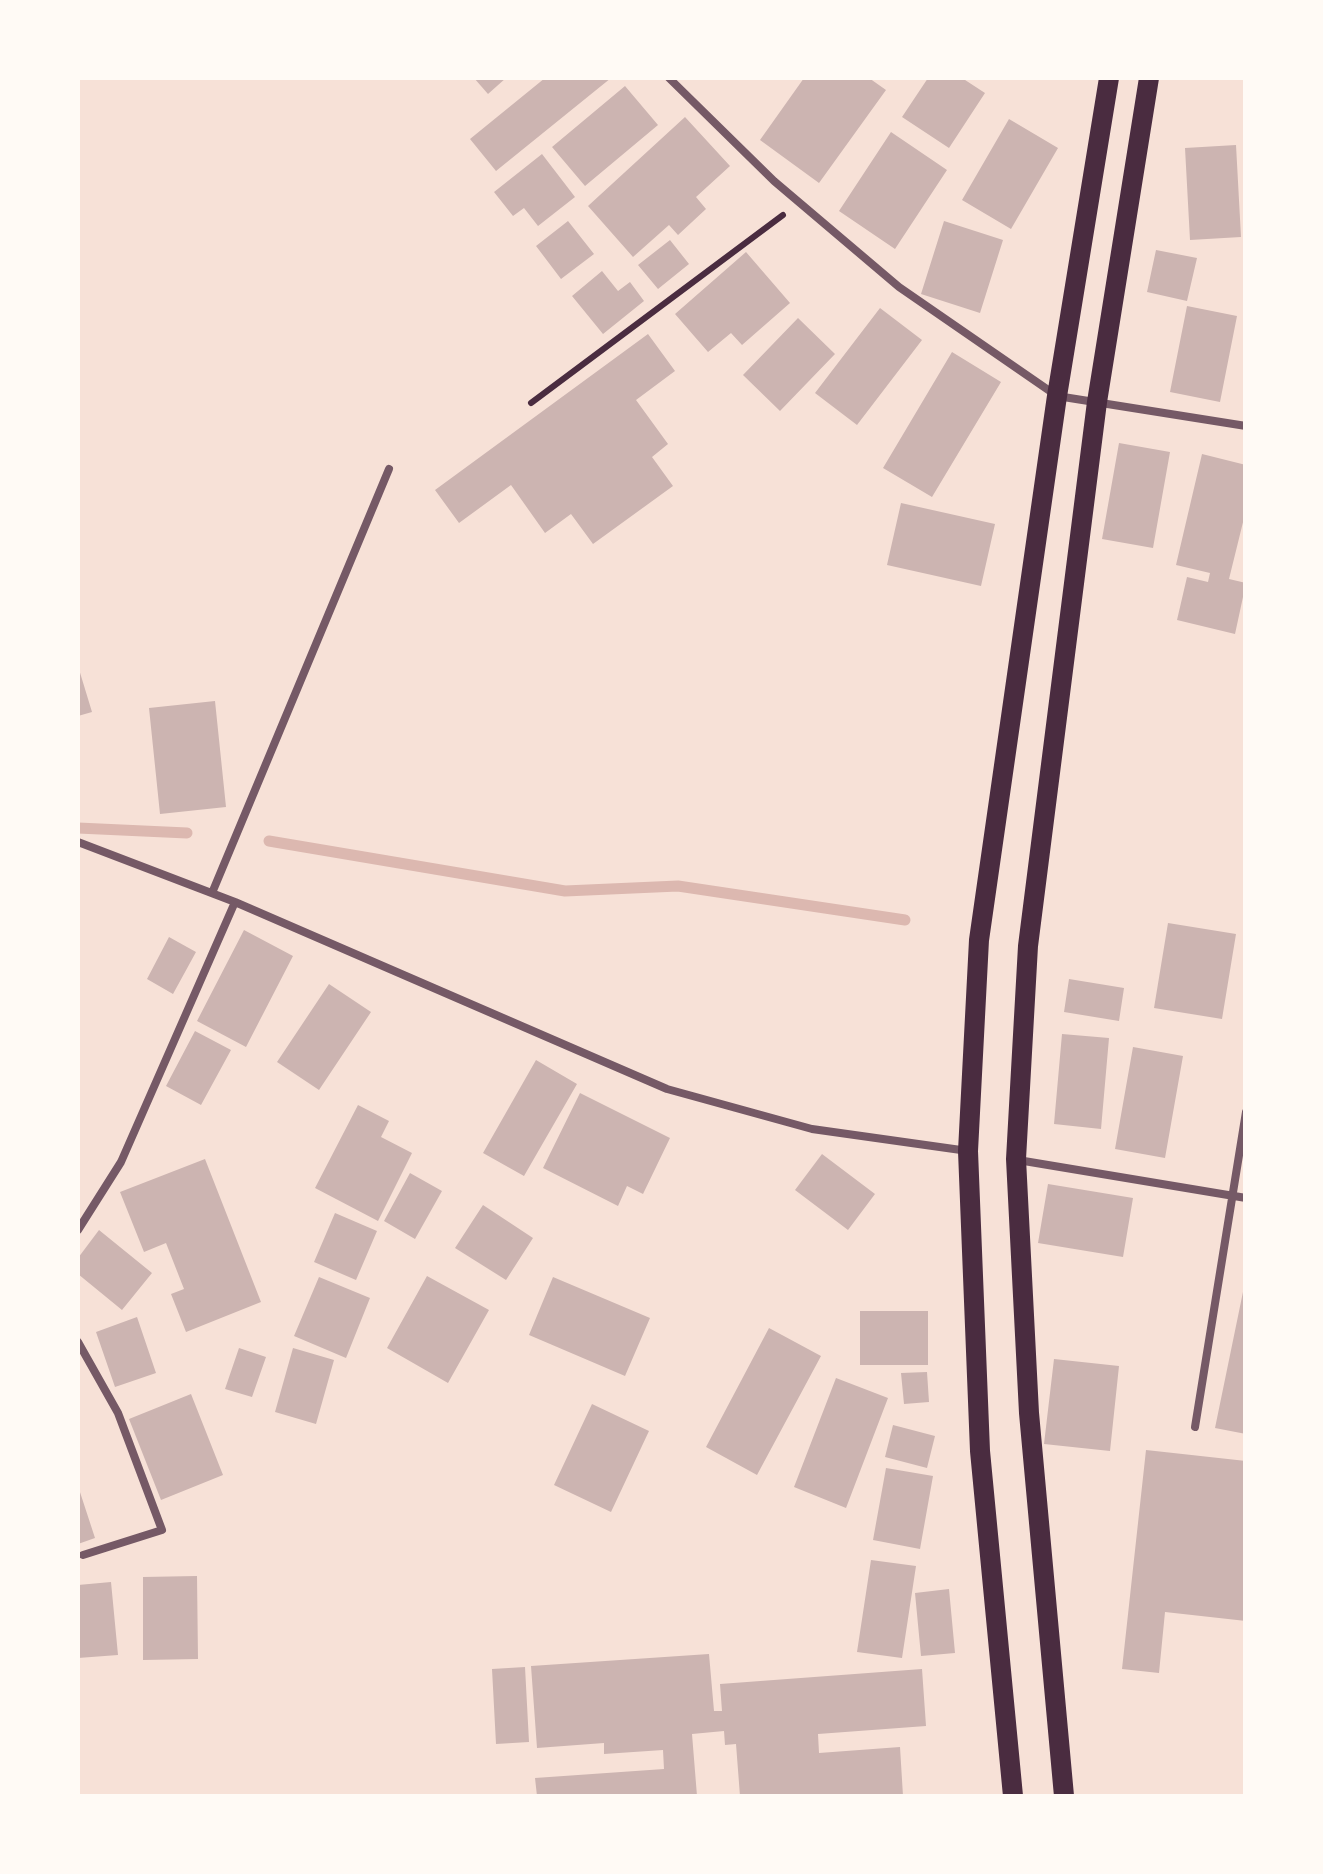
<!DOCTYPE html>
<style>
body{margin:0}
#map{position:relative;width:1323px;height:1874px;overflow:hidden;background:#f7e1d7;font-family:Ubuntu,sans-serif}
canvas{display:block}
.frame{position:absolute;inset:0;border:80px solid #fffaf5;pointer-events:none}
</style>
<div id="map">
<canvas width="1323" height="1874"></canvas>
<div class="frame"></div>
</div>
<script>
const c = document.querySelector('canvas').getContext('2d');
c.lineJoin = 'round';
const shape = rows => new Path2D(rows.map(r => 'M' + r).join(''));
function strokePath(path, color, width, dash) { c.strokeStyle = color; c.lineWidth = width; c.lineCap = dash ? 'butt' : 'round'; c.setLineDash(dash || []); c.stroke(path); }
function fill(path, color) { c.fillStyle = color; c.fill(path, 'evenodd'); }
const stream = shape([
 [78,828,187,833],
 [269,841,565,891,678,886,905,920]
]);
const building = shape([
 [474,78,506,78,488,94],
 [545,78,611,78,496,171,470,139],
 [804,78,869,78,886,90,819,183,760,140],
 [928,78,962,78,985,93,949,148,902,117],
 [625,86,658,125,585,186,552,147],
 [685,117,730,166,696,197,706,209,678,235,669,225,633,257,588,206],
 [1009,119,1058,148,1011,229,962,200],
 [891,132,947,170,895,249,839,211],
 [1236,145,1241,237,1190,240,1185,148],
 [542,154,575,197,538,226,524,208,513,216,494,192],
 [568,221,594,254,561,279,536,246],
 [944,221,1003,240,980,313,921,294],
 [670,240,689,264,658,289,638,265],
 [1156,250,1197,258,1187,301,1147,292],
 [746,252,790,303,742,345,731,333,708,352,675,314],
 [602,271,618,291,630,282,644,301,603,334,572,296],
 [1187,306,1237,316,1220,402,1170,392],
 [880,308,922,340,857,425,815,393],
 [798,318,835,354,780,411,743,375],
 [648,334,675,371,636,400,668,444,652,457,673,486,593,544,571,514,545,533,511,485,459,523,435,490],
 [952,352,1001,382,932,497,883,468],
 [1119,443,1170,452,1153,548,1102,539],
 [1202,454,1246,465,1246,510,1229,579,1246,583,1235,634,1177,620,1187,577,1208,582,1210,573,1176,565],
 [901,503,995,524,981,586,887,565],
 [78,666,92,712,78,716],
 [215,701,226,807,160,814,149,708],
 [1168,923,1236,934,1222,1019,1154,1008],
 [244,930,293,956,246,1047,197,1021],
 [169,937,196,952,173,994,147,979],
 [1069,979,1124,988,1119,1021,1064,1012],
 [329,984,371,1012,319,1090,277,1062],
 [195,1031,231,1050,201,1105,166,1086],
 [1062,1034,1109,1038,1101,1129,1054,1124],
 [1133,1047,1183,1056,1165,1158,1115,1149],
 [536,1060,577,1084,524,1176,483,1153],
 [580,1093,670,1138,643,1194,627,1186,618,1206,543,1168],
 [358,1105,389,1121,381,1137,412,1153,378,1221,315,1188],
 [822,1154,875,1194,848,1230,795,1190],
 [205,1159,261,1302,186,1332,171,1294,184,1289,166,1243,144,1252,120,1192],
 [410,1173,442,1191,415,1239,384,1221],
 [1048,1184,1133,1198,1123,1257,1038,1243],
 [483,1205,533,1238,506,1280,455,1248],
 [335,1213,377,1231,356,1280,314,1262],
 [99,1230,152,1273,122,1310,78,1274,78,1258],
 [427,1276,489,1310,448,1383,387,1348],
 [319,1277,370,1298,346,1358,294,1336],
 [553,1277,650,1318,625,1376,529,1335],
 [1244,1287,1246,1287,1246,1434,1215,1428],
 [860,1311,928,1311,928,1365,860,1365],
 [137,1317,156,1373,115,1387,96,1332],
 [769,1328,821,1356,757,1475,706,1447],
 [239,1348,266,1357,252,1397,225,1389],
 [293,1348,334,1360,316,1424,275,1412],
 [1054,1359,1119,1366,1110,1451,1044,1444],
 [927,1372,929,1402,904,1404,901,1373],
 [836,1378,888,1398,846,1508,794,1487],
 [191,1394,223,1475,161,1500,129,1419],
 [592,1404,649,1431,611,1512,554,1485],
 [893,1425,935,1436,927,1468,885,1457],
 [1146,1450,1246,1461,1246,1621,1165,1612,1159,1673,1122,1669],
 [886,1468,933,1476,920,1549,873,1540],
 [78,1486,95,1538,78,1544],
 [871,1560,916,1566,902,1658,857,1652],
 [197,1576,198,1659,143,1660,143,1577],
 [111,1582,118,1655,78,1658,78,1585],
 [949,1589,955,1653,921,1656,915,1593],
 [709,1654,714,1711,722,1711,720,1684,922,1669,926,1726,818,1734,819,1753,900,1747,903,1796,740,1796,736,1744,725,1745,724,1731,692,1734,697,1796,537,1796,535,1778,664,1769,663,1750,604,1754,604,1743,537,1748,531,1666],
 [525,1667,529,1742,496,1744,492,1669]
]);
const path = shape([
 [531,403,783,215]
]);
const service = shape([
 [669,78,774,181,899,287,1057,396,1246,426],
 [78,842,235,902,667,1089,812,1129,968,1151],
 [212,893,389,469],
 [1018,1160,1246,1198],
 [78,1230,121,1162,235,902],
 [78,1342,118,1413,162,1530,83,1555],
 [1195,1427,1246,1112]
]);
const secondary = shape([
 [1013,1796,980,1451,968,1151,979,940,1057,396,1109,78],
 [1064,1796,1029,1413,1016,1159,1028,946,1097,402,1149,78]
]);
strokePath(stream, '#dcb8b0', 11);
fill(building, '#ccb4b1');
strokePath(path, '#4a2c40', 6);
strokePath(service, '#755966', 8);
strokePath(secondary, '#4a2c40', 20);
</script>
